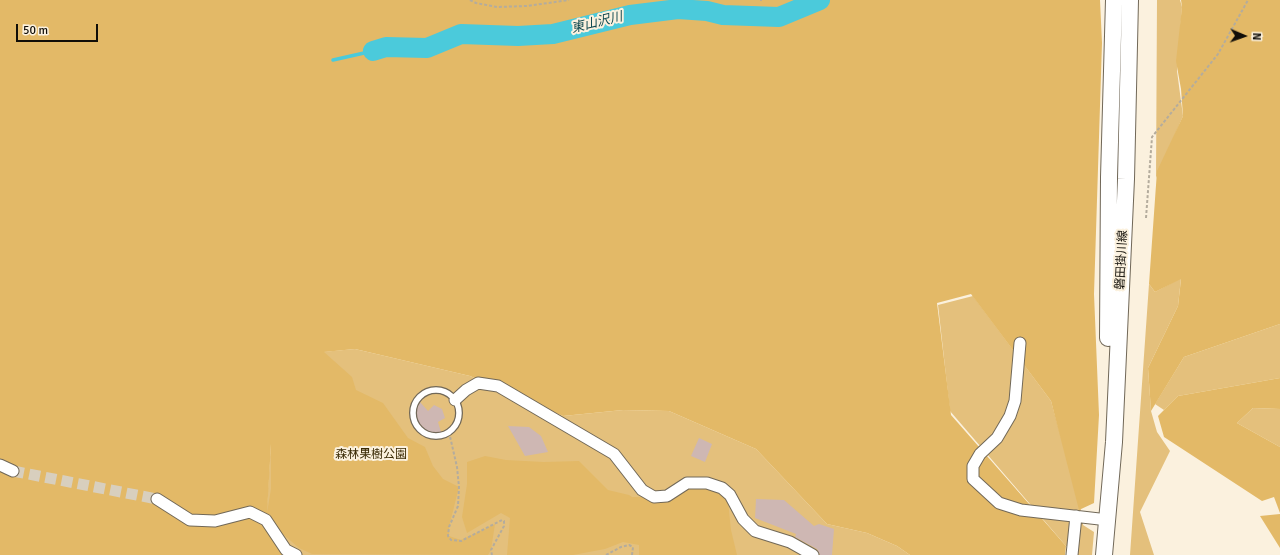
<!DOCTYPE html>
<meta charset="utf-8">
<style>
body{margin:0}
#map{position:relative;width:1280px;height:555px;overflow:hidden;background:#fbf1de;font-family:Signika,sans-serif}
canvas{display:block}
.north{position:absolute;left:1224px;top:16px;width:40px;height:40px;-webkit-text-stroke:3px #fbf1de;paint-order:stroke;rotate:92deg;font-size:11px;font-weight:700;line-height:16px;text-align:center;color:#110e08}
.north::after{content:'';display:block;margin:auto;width:14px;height:18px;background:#110e08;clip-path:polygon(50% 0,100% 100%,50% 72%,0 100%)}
.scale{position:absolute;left:16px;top:24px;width:82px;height:18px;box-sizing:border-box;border:2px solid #110e08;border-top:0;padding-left:5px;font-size:12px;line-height:14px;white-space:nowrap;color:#110e08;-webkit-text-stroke:3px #fbf1de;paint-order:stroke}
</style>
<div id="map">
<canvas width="1280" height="555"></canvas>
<div class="north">N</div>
<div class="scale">50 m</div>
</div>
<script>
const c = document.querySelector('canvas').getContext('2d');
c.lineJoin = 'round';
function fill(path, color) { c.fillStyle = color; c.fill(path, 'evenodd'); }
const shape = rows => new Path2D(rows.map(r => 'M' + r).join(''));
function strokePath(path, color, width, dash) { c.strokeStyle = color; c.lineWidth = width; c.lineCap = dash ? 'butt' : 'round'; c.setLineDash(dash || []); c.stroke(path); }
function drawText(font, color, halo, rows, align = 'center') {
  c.font = font + ' Signika,"Noto Sans JP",sans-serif'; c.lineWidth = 4; c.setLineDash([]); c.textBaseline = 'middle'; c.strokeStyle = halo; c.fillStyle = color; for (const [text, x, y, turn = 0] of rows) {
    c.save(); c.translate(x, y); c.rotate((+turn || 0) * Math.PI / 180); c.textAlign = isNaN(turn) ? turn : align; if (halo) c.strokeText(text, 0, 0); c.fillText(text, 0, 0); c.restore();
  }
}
const green = shape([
 [1157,0,1180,0,1182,7,1177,71,1183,116,1156,178],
 [1181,278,1178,306,1148,368,1151,411,1157,432,1170,451,1140,512,1154,555,1130,555,1149,284,1155,292],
 [973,296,1051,401,1081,509,1079,517,1083,517,1083,525,1094,532,1092,555,1070,555,1072,546,1066,546,950,411,938,305],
 [1280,324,1280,378,1178,396,1164,410,1155,404,1184,357],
 [355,349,470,376,563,416,623,410,669,411,756,449,827,524,867,533,897,546,910,555,299,555,294,554,266,520,275,378,289,355],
 [1253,408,1280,409,1280,447,1237,423]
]);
const forest = shape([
 [0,0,1100,0,1102,43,1094,294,1099,415,1094,503,1079,510,1051,401,971,294,937,303,951,415,1066,546,1065,555,910,555,897,546,867,533,827,524,756,449,669,411,623,410,563,416,470,376,355,349,324,352,352,377,356,390,383,403,408,438,425,447,433,466,443,479,459,487,449,527,449,536,461,540,495,524,491,550,488,555,312,554,299,548,269,522,294,554,299,555,0,555],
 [271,444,271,489,267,513],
 [1181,0,1280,0,1280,324,1184,357,1151,411,1148,368,1178,306,1181,279,1155,292,1149,284,1157,171,1183,116,1181,89,1176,61,1182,7],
 [1280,378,1280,409,1253,408,1237,423,1280,447,1280,513,1274,497,1262,501,1164,437,1158,416,1178,396],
 [485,456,506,460,544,462,579,461,608,490,629,495,632,497,654,497,687,483,727,492,731,530,737,555,639,555,639,545,623,542,605,549,573,555,507,555,510,518,501,513,467,533,462,517,467,484,467,462],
 [1280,514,1280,548,1260,516]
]);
const stream = shape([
 [333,60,373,51]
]);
const river = shape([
 [373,51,386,47,427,48,461,34,518,36,553,34,630,15,678,9,707,11,723,15,779,17,820,0]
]);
const building = shape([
 [420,402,428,411,434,405,442,409,445,418,438,422,441,432,433,434,424,429,417,420,416,410],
 [508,426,529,427,541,436,548,452,525,456],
 [699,438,712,444,705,462,691,456],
 [756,499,784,500,814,526,819,524,834,529,832,555,820,555,817,549,795,537,796,534,755,518]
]);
const minorTunnel = shape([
 [13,471,157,499]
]);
const path = shape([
 [470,0,476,3,497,7,527,6,569,0],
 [760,0,762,0],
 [1146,218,1152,137,1218,54,1248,0],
 [449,432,457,467,459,487,458,506,449,527,448,536,451,540,461,541,502,520,504,521,504,526,491,550,492,555],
 [606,555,621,547,629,545,633,547,632,555]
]);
const service = shape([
 '413 413a23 23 0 1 1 46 0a23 23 0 1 1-46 0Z'
]);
const minor = shape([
 [1020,343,1015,401,1010,416,997,438,980,454,973,466,973,479,999,503,1021,510,1108,520],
 [455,400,466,390,478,383,498,386,614,454,642,490,654,497,667,496,687,483,707,483,722,488,730,495,743,519,755,531,790,542,813,555],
 [0,465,13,471],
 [157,499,190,520,215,521,250,512,266,520,286,550,296,555],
 [1072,555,1076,516]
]);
const secondary = shape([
 [1108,338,1109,177,1114,0],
 [1104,555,1114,442,1126,179,1130,0]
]);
const streetNames = [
 ["磐田掛川線",1122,260,-87]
];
const parkNames = [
 ["森林果樹公園",371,455]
];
const waterNames = [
 ["東山沢川",597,23,-14]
];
fill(green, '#e4c07c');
fill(forest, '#e3b967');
strokePath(stream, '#4bcadb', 3.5);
strokePath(river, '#4bcadb', 20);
fill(building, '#ceb7b3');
strokePath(minorTunnel, '#d8cfbe', 11, [11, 5.5]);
strokePath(service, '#716858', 8);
strokePath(minor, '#716858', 13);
strokePath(secondary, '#716858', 18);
strokePath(path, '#b4ac9d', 2, [3, 2]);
strokePath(service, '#fff', 5.5);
strokePath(minor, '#fff', 11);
strokePath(secondary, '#fff', 16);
drawText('12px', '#110e08', '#fbf1de', streetNames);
drawText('12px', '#3a2a04', '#fbf1de', parkNames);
drawText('italic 13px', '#114950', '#fbf1de', waterNames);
</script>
